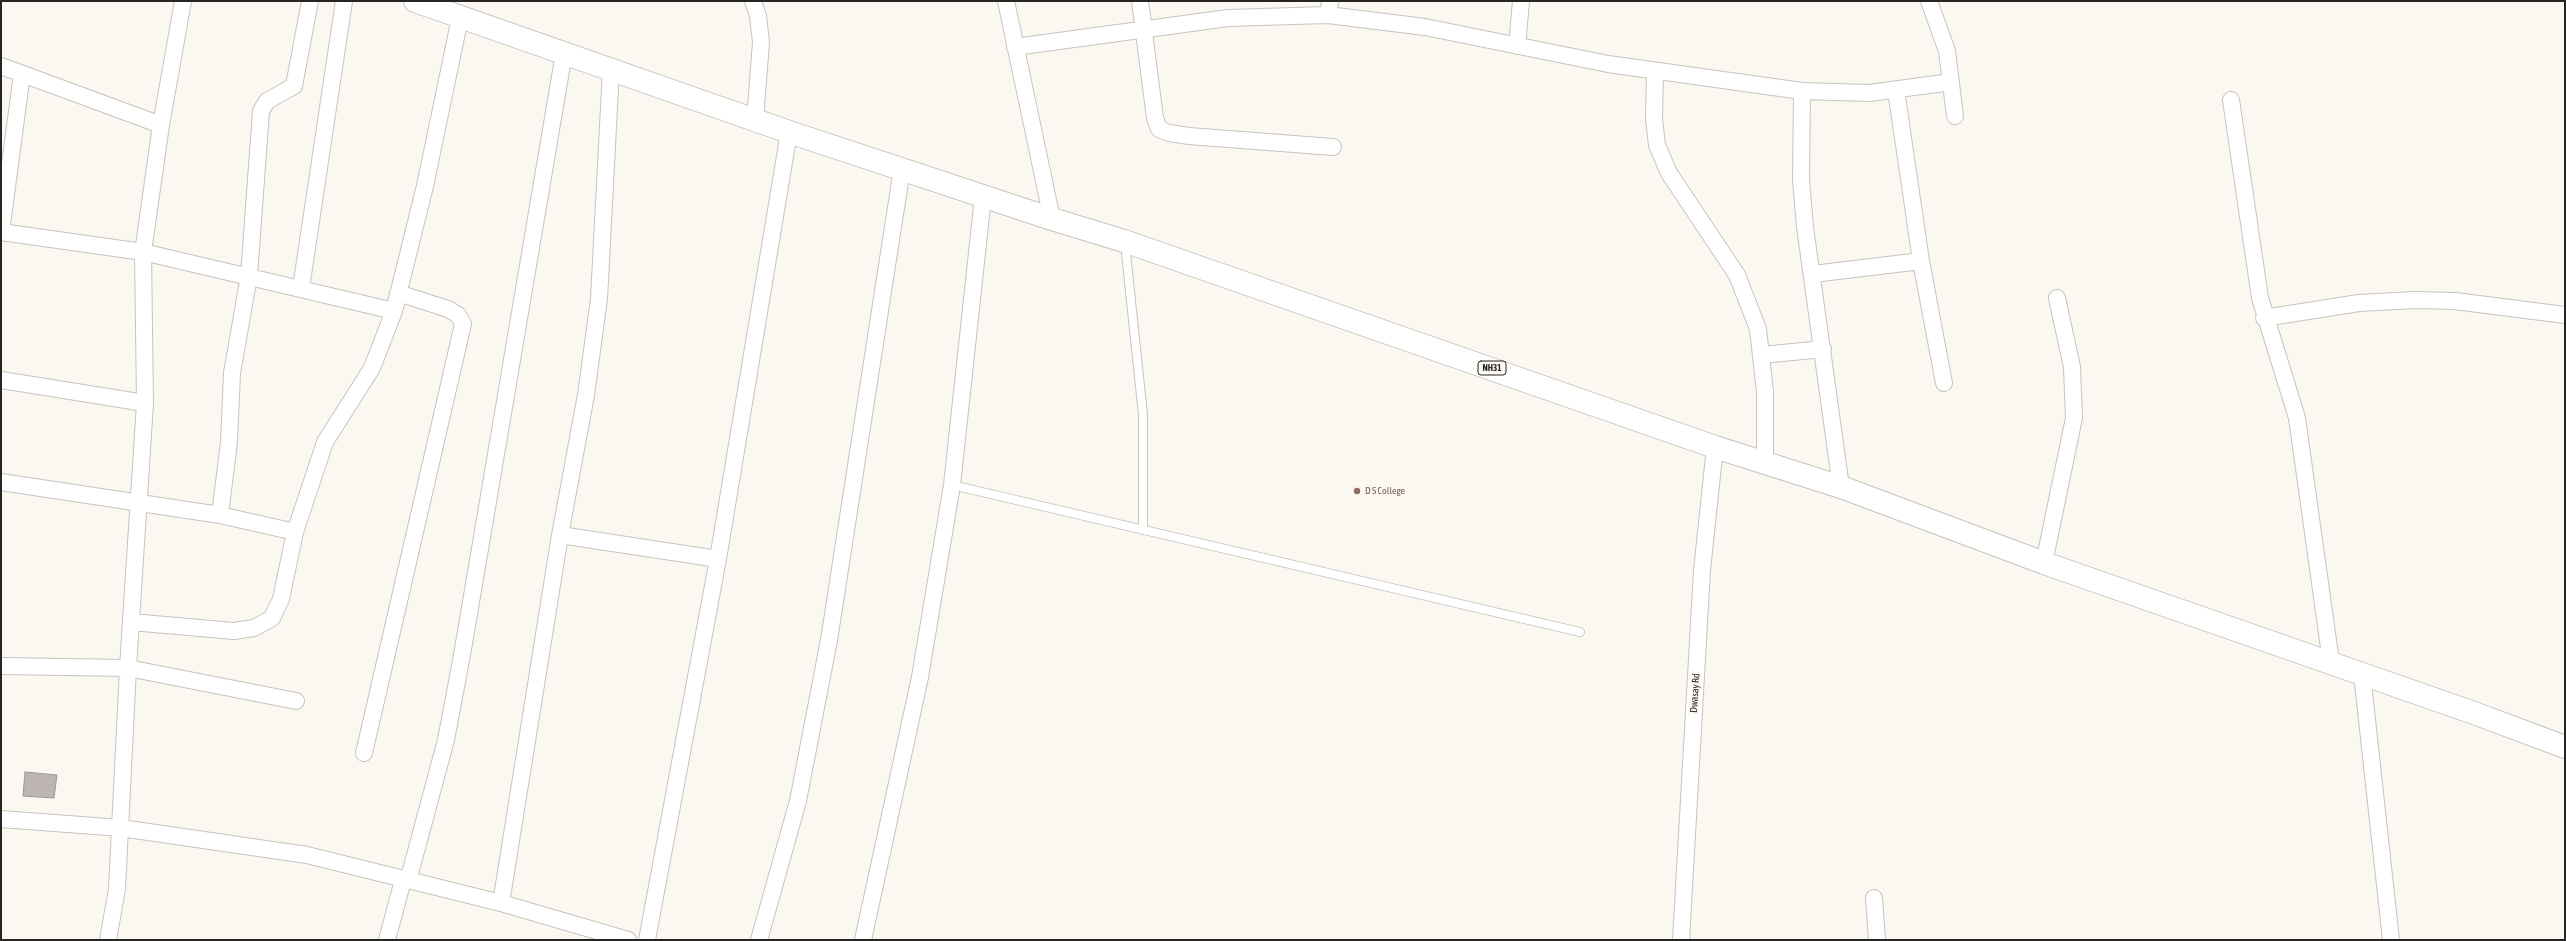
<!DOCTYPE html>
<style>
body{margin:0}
#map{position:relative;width:2566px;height:941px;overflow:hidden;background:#fbf8f2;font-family:"Asap Condensed",sans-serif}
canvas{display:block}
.frame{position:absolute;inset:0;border:2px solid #272523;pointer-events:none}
</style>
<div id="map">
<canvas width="2566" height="941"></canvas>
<div class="frame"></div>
</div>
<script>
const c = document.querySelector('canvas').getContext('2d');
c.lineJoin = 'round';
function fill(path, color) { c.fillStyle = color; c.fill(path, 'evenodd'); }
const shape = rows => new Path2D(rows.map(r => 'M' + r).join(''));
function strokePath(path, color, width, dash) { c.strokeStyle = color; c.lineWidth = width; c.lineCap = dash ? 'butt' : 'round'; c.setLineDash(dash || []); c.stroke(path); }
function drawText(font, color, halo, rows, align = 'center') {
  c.font = font + ' "Asap Condensed",sans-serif'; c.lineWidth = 4; c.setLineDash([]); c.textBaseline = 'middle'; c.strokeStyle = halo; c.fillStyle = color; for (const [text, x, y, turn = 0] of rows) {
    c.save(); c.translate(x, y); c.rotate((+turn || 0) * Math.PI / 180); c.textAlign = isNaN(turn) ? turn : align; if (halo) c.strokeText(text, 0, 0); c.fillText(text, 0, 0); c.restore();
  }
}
const building = shape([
 [25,772,57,775,54,798,23,796,25,772]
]);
const lane = shape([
 [1125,244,1143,415,1143,529],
 [952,485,1580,632]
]);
const street = shape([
 [753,1,758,16,761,42,755,120],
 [1006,1,1052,219],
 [1140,1,1155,118,1159,129,1169,133,1189,136,1333,147],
 [1929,1,1947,51,1955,116],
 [1328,15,1330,1],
 [1517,46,1521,1],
 [1015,47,1228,18,1328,15,1425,27,1608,64,1802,91,1869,93,1951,82],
 [1,66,161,125],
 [1655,72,1654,119,1657,145,1669,173,1737,275,1758,329,1765,392,1765,463],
 [1896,90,1921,261,1944,383],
 [1802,91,1801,180,1805,227,1841,487],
 [2231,100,2260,298,2297,418,2331,662],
 [1,232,143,252,394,311],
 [1,232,22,74],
 [1813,274,1921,261],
 [301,288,344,1],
 [2264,318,2359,303,2415,300,2455,301,2565,315],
 [1762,355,1823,349],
 [1,380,145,403],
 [1,482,220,515,295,532],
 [220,515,229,442,232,373,249,276,261,111,267,101,294,86,310,1],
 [560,535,718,559],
 [2044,563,2074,418,2072,367,2057,298],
 [131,622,234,631,254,628,272,618,281,599,295,532,325,442,372,368,394,311,425,186,460,18],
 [1,666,128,668,296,701],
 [2362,674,2391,940],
 [364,753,463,324,458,315,448,309,398,293],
 [1,819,121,828,307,855,501,903,628,940],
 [408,881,446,740,462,655,564,53],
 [1874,898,1877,940],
 [501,903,560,535,586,395,599,299,611,69],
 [108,940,117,889,128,668,145,403,143,252,161,125,183,1],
 [387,940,403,880],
 [647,940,718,559,789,132],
 [759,940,798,801,829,640,902,169],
 [863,940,920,677,952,485,983,197],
 [1681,940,1702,570,1715,447]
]);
const highway = shape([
 [415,1,789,132,1052,219,1124,241,1715,447,1841,487,2044,563,2474,713,2565,747]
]);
const markers = [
 [1357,491,4,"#8d6e63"]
];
const shields = [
 [1492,368,28]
];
const shieldNames = [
 ["NH31",1492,368]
];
const educationNames = [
 ["D S College",1365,491]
];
const streetNames = [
 ["Dwasay Rd",1695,693,-86]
];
fill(building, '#bdb5b3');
strokePath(building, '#9d9694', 1);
strokePath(lane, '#c7c3be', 10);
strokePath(street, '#c7c3be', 18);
strokePath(highway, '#c7c3be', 24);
strokePath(lane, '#fff', 8);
strokePath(street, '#fff', 16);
strokePath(highway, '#fff', 22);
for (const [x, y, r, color] of markers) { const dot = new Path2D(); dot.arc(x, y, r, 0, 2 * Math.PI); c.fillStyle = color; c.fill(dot); strokePath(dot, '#fbf8f2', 1.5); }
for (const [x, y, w] of shields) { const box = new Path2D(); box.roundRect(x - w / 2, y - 7, w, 14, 3); c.fillStyle = '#fbf8f2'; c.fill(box); strokePath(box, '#272523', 1); }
drawText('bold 9px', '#272523', null, shieldNames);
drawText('10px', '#785e54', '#fbf8f2', educationNames, 'left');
drawText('10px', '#272523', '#fbf8f2', streetNames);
</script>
